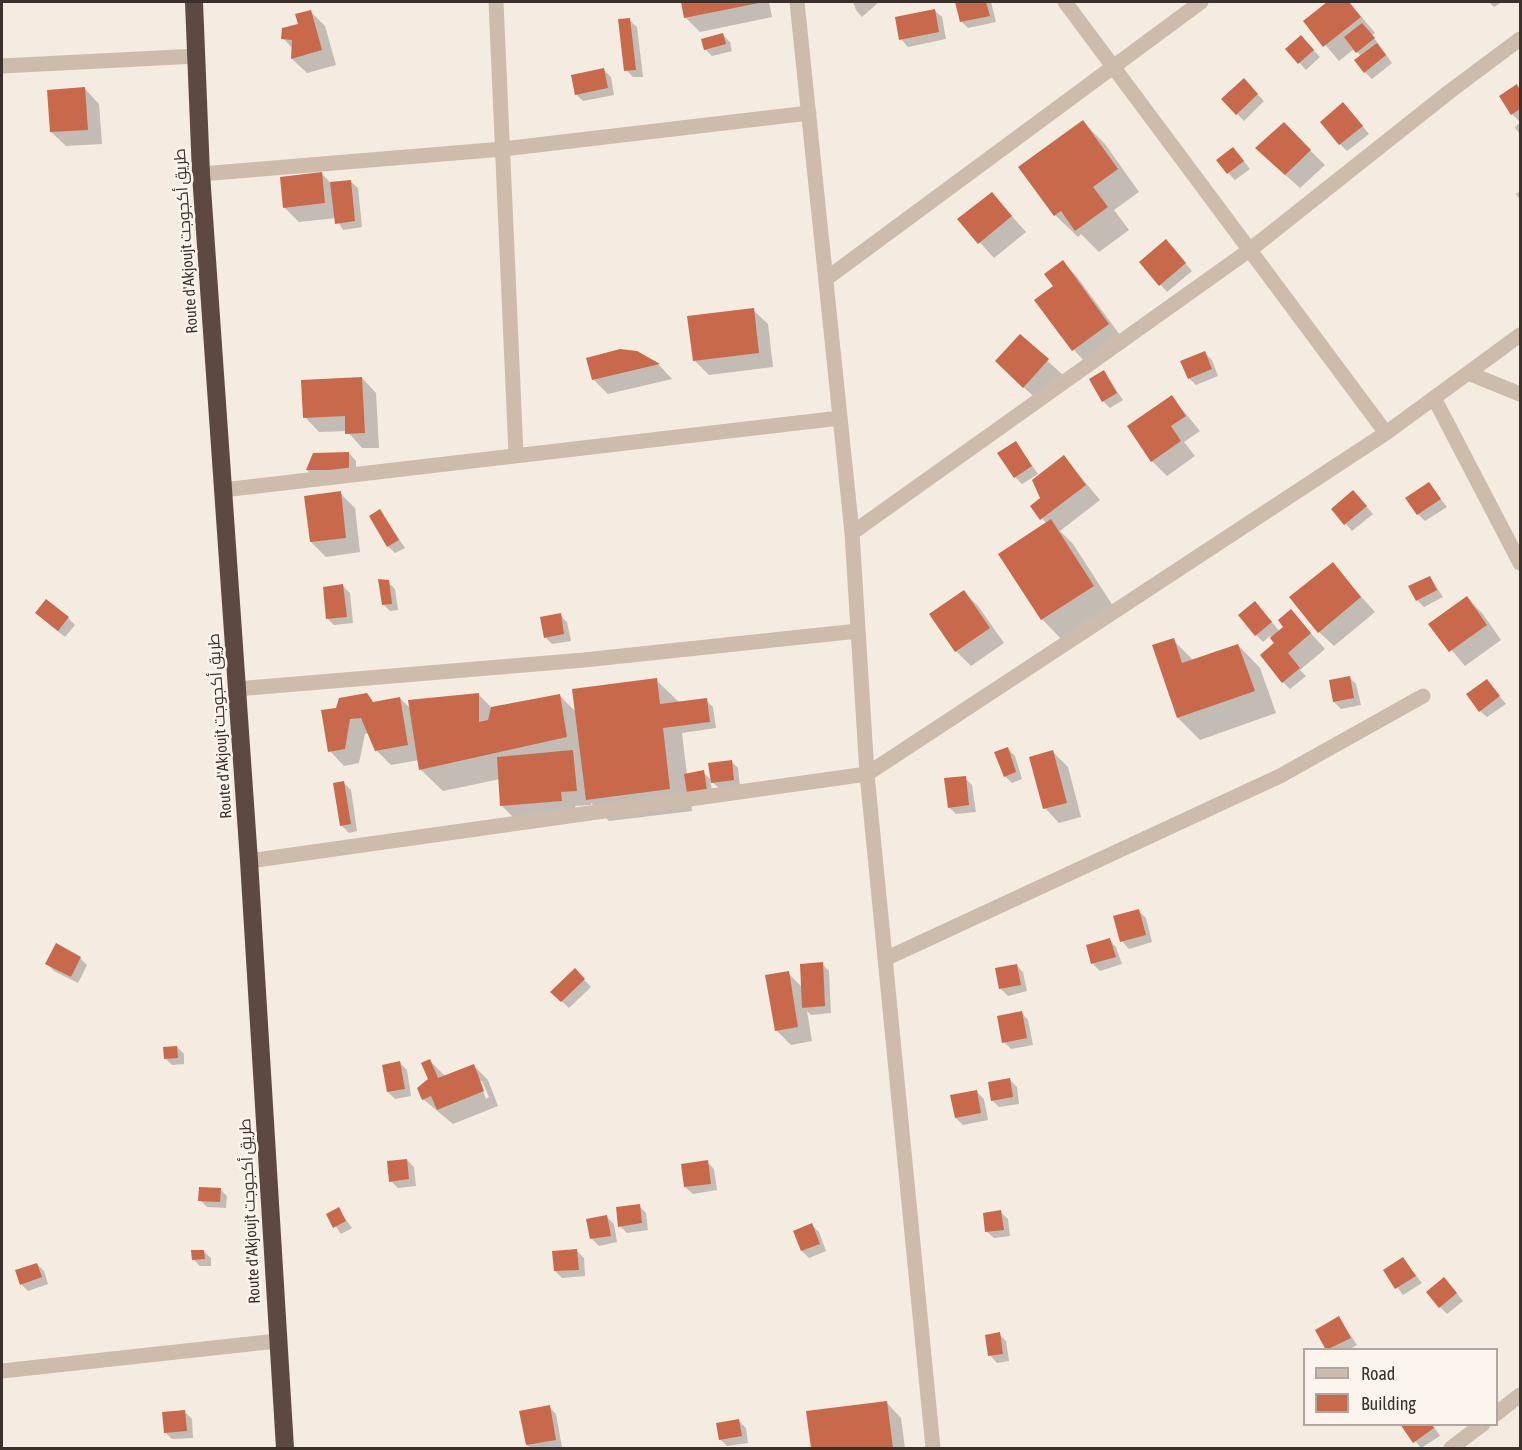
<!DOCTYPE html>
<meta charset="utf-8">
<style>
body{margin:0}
#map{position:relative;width:1522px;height:1450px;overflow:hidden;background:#f4ebe1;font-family:"Asap Condensed",sans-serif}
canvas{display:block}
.frame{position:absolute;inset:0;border:3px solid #3b302b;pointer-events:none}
.legend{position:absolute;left:1303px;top:1348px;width:195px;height:78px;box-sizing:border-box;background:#fbf5ee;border:2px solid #aea6a0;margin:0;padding:8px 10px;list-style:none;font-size:18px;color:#3b302b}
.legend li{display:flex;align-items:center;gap:12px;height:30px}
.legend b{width:30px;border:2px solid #aea6a0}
</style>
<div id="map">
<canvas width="1522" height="1450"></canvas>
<div class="frame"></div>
<ul class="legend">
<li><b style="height:8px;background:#cdbbac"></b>Road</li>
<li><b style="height:16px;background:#c8694b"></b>Building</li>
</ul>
</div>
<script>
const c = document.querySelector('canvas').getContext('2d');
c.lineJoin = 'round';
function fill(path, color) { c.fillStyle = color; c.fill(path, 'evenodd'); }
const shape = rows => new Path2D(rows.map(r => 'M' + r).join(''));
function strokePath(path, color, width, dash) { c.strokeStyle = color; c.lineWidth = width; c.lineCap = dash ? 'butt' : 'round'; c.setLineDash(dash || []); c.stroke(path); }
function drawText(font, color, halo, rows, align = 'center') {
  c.font = font + ' "Asap Condensed",Cairo,sans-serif'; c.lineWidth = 5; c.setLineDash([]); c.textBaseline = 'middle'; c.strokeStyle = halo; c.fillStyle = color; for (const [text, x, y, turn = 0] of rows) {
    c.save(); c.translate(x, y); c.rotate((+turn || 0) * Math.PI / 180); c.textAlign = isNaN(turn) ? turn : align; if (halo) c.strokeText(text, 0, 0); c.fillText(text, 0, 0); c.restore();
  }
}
const shadow = shape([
 [682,2,769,2,772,17,700,32,685,17],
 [853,2,879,2,862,17,856,10],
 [957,2,991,2,996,22,968,28,961,21],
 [1330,2,1349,2,1375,33,1372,35,1392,63,1372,79,1365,72,1362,57,1354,49,1339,61,1305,21],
 [1489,2,1502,2,1494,7],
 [934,10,942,17,946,39,908,47,901,39],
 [310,11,325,26,336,65,307,73,292,59,293,49,283,38,300,25],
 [629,20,637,27,643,77,633,77,626,70],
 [723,35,730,42,732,51,712,56,705,49],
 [1308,44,1320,57,1306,70,1287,49],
 [604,70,611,77,614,95,583,101,576,94],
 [1244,80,1264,101,1244,121,1223,99],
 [1517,86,1520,90,1520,122,1512,114],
 [85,89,99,104,102,144,66,146,51,132],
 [1350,111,1369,134,1347,151,1340,144],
 [1083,122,1105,144,1139,192,1114,210,1129,230,1099,252,1081,234,1078,237,1055,215,1021,167],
 [1520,123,1520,135,1515,127],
 [1283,124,1325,165,1300,188,1272,163],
 [1240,156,1250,169,1235,180,1228,173],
 [322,174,332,184,350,181,358,188,362,227,343,230,336,218,299,222,284,207],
 [1520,191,1520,200,1516,194],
 [992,194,1026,232,994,258,959,219],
 [1172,248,1192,271,1167,292,1141,262],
 [1063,262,1077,277,1123,339,1088,365,1074,350,1036,300,1055,287],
 [753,310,768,324,773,367,709,375,694,360],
 [1020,336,1063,375,1039,401,1011,376],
 [636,352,659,365,672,379,608,394,593,379],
 [1205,353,1212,360,1218,376,1196,385,1189,378],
 [1104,372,1123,400,1110,408,1103,401],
 [362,378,376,393,379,448,362,448,347,431,319,432,305,417],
 [1172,397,1200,431,1184,442,1195,456,1167,476,1152,461],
 [1016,443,1038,474,1022,484,1015,477],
 [349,453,356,461,356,476,314,477,307,470,314,454],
 [1064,457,1100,500,1060,531,1073,544,1115,609,1064,642,1042,619,1000,554,1047,524,1032,506,1041,498],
 [1429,484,1447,507,1425,521,1418,514],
 [340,493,355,508,360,552,326,557,311,542],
 [1360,499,1373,514,1352,531,1333,509],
 [380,511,405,548,395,553,388,546],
 [1332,564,1375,612,1334,646,1319,632],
 [1430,577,1443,597,1424,607,1417,600],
 [388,582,395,589,398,610,390,611,383,604],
 [343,586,350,593,353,623,334,625,327,618],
 [963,591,978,606,1004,643,971,666,956,651,931,615],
 [1467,598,1482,613,1501,640,1465,666,1430,624],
 [1262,610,1280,632,1285,627,1291,611,1325,649,1300,670,1306,676,1290,689,1283,682,1276,643,1270,636,1263,642,1256,635],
 [560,615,567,622,571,641,552,644,545,637],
 [68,618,75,625,65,637,44,620],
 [1173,640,1194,661,1238,645,1260,668,1276,713,1200,740,1178,718],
 [1349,677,1356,684,1361,705,1341,709,1334,702],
 [656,680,679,702,706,700,713,707,716,728,682,733,687,775,703,772,712,781,731,761,738,768,740,787,720,789,710,780,713,796,690,793,692,811,609,821,591,803,591,805,575,806,576,815,517,821,502,806,500,779,443,791,420,769,419,760,391,765,376,750,369,733,365,734,359,763,344,766,330,751,337,709,366,695,374,703,400,698,411,709,478,694,492,708,559,695,576,712],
 [1487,681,1506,704,1487,717,1480,711],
 [1008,749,1015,756,1022,779,1012,783,1005,776],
 [1053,752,1068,767,1081,817,1059,823,1045,808],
 [965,778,972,785,976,812,956,814,949,807],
 [344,783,351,790,357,831,349,833,342,826,335,784],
 [1139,911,1146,918,1152,942,1129,949,1122,941],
 [1109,940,1116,947,1122,964,1100,971,1093,964],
 [80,958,87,965,78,983,54,971,47,964],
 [822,964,829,971,831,1013,811,1015,807,1011,812,1041,791,1045,776,1030,788,973,802,987],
 [1016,965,1023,972,1027,991,1008,996,1001,989],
 [575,970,591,987,569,1008,552,992],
 [1021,1012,1028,1020,1033,1045,1011,1049,1004,1042],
 [177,1047,184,1054,184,1064,172,1065,165,1058],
 [430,1061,446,1077,473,1065,488,1080,498,1106,453,1124,423,1099,430,1079],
 [479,1081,482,1081,489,1097,486,1099],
 [400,1063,407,1070,411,1096,395,1099,388,1092],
 [1010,1080,1017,1087,1019,1104,999,1107,992,1100],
 [977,1092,984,1099,988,1120,963,1125,956,1118],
 [407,1160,414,1167,416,1186,398,1188,391,1181],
 [707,1162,714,1169,717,1190,693,1194,685,1187],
 [220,1189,227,1196,226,1208,207,1207,200,1200],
 [639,1206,646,1213,648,1230,627,1233,620,1226],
 [338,1209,352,1228,341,1234,328,1215],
 [1000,1212,1008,1219,1010,1236,994,1238,986,1231],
 [607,1217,614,1224,617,1242,599,1246,592,1239],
 [812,1225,819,1232,826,1251,809,1258,802,1251],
 [203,1251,211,1258,211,1266,200,1266,193,1259],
 [577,1251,584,1258,585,1276,562,1278,555,1271],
 [1403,1259,1422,1283,1403,1295,1385,1270],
 [37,1264,44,1271,48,1284,28,1291,21,1284],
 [1451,1286,1463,1301,1447,1314,1440,1307],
 [1339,1318,1357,1345,1348,1350,1327,1350,1317,1330],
 [999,1334,1006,1341,1009,1361,997,1363,990,1355],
 [887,1403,901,1418,905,1448,812,1448,808,1412],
 [549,1407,556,1414,562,1447,531,1448,527,1445],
 [185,1412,192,1419,193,1438,172,1439,165,1432],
 [739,1421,746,1428,748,1443,727,1446,720,1439],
 [1402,1424,1432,1424,1440,1436,1421,1448]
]);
const building = shape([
 [681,2,759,2,759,3,684,18],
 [955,2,986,2,990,16,960,22],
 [1327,2,1349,2,1361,17,1323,47,1303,21],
 [935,9,939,32,899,40,895,17],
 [311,10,322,50,291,59,292,40,281,39,282,28,298,24,295,14],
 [630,18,636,70,624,71,618,19],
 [1362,23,1375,38,1356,53,1344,37],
 [723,33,726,44,704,50,701,39],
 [1301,35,1314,50,1298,64,1285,49],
 [1377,43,1386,55,1364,73,1354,60],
 [604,68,608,88,575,95,571,75],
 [1244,78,1258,94,1236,115,1221,99],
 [1517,84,1520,90,1520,109,1511,115,1499,96],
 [85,87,88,130,50,132,47,90],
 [1343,102,1363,126,1339,145,1320,122],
 [1083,120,1118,169,1093,187,1108,207,1075,231,1061,211,1054,216,1018,167],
 [1284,122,1311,150,1285,175,1255,148],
 [1233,147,1244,161,1227,174,1216,160],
 [322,172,325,203,283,208,280,177],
 [351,180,355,221,335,224,330,182],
 [992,192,1012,216,978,244,957,219],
 [1166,239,1186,263,1159,286,1139,262],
 [1063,260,1109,324,1072,351,1034,300,1053,286,1044,274],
 [754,308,759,353,693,361,687,316],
 [1020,334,1049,359,1023,388,995,361],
 [620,349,637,351,660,364,592,380,586,358],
 [1205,351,1212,369,1188,379,1180,361],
 [1104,370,1117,393,1102,402,1089,379],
 [362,377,365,433,345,434,345,416,303,418,301,380],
 [1172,395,1186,416,1171,426,1181,441,1151,462,1127,426],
 [1016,441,1032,466,1014,478,997,453],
 [349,452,349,470,306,470,313,453],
 [1064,455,1086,485,1040,520,1030,506,1040,498,1032,480],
 [1429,482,1441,499,1417,515,1405,498],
 [1353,490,1367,506,1344,525,1331,509],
 [341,491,346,538,310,542,304,496],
 [380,509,399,540,387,547,369,516],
 [1051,519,1094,586,1041,620,998,554],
 [1333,562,1361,597,1318,633,1289,597],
 [1430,576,1437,590,1416,601,1408,586],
 [378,579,389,580,392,604,382,605],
 [343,584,347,617,326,619,323,587],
 [964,590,990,628,955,652,929,614],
 [1467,596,1487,625,1449,652,1428,624],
 [46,599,69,617,58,631,35,613],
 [1255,601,1272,622,1255,636,1238,615],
 [1291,609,1311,633,1288,653,1300,668,1282,683,1260,655,1274,643,1270,638,1283,627,1278,620],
 [561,613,564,634,544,638,540,617],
 [1174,638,1182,663,1238,644,1255,691,1177,718,1152,645],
 [1350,676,1354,698,1333,702,1329,680],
 [657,678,660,704,707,698,710,722,663,728,670,789,586,800,572,689],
 [1487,679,1500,696,1479,712,1466,694],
 [367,693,373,702,400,697,408,745,375,751,361,718,350,719,345,749,328,752,321,710,336,708,339,698],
 [479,693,479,722,488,720,491,707,560,694,567,737,419,770,408,700],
 [1008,747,1016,772,1004,777,994,752],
 [573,750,577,791,561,792,562,801,500,806,497,757],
 [1053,750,1067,803,1043,809,1029,757],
 [732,760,734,780,711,783,708,763],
 [704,770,707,790,687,793,684,774],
 [966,776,969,805,948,808,944,778],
 [344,781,351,824,340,826,333,783],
 [1139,909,1146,935,1120,942,1113,916],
 [1110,938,1116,957,1091,964,1086,945],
 [56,943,81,957,71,977,45,964],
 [823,962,825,1006,802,1008,800,964],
 [1017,964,1021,985,999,989,995,968],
 [575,968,585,979,561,1002,550,992],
 [789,971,798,1027,775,1031,765,975],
 [1022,1011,1027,1038,1002,1043,997,1016],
 [177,1046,178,1058,164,1059,163,1047],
 [430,1059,438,1078,474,1064,484,1091,437,1110,431,1096,422,1100,417,1088,428,1079,421,1063],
 [400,1061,405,1089,387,1092,382,1065],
 [1010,1078,1013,1097,991,1101,988,1082],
 [977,1090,981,1113,955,1118,950,1095],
 [407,1159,409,1179,389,1182,387,1161],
 [708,1160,711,1184,684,1187,681,1164],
 [199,1187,221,1188,220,1202,198,1201],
 [640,1204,642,1223,618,1227,616,1207],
 [339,1207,346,1221,333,1228,326,1214],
 [1001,1210,1004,1230,985,1232,983,1213],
 [607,1215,611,1236,590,1239,586,1219],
 [812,1223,820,1244,801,1251,793,1231],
 [577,1249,579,1270,554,1271,552,1251],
 [191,1250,204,1250,205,1259,192,1260],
 [1403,1257,1416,1276,1395,1289,1383,1270],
 [37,1263,42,1277,20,1285,15,1270],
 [1444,1277,1457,1293,1439,1308,1426,1292],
 [1339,1316,1351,1338,1326,1350,1315,1330],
 [1000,1332,1003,1354,988,1356,985,1335],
 [887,1401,893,1448,811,1448,806,1411],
 [550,1405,556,1440,526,1445,519,1411],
 [185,1410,187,1431,164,1433,162,1412],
 [739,1419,742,1436,719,1440,716,1423],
 [1400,1424,1431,1424,1434,1428,1413,1443]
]);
const street = shape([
 [496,2,516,454],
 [797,2,852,533,867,774,933,1448],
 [1065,2,1386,433],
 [2,66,197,56],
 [201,174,503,149,809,113],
 [826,279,1201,2],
 [1468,373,1520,394],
 [1434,398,1520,563],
 [223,490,840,418],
 [852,533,1251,249,1449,92,1520,39],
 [236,689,584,660,858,631],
 [249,861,867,774,1386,433,1520,335],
 [885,959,1280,776,1423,696],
 [2,1371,277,1341],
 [1496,1414,1520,1395],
 [1451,1448,1483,1424]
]);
const highway = shape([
 [194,2,201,174,249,861,285,1448]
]);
const streetNames = [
 ["Route d'Akjoujt طريق أكجوجت",186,241,-94],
 ["Route d'Akjoujt طريق أكجوجت",220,726,-94],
 ["Route d'Akjoujt طريق أكجوجت",250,1211,-93]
];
fill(shadow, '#0003');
fill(building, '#c8694b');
strokePath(street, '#cdbbac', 15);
strokePath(highway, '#5c4a42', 18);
drawText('16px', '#3b302b', '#fbf5ee', streetNames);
</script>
